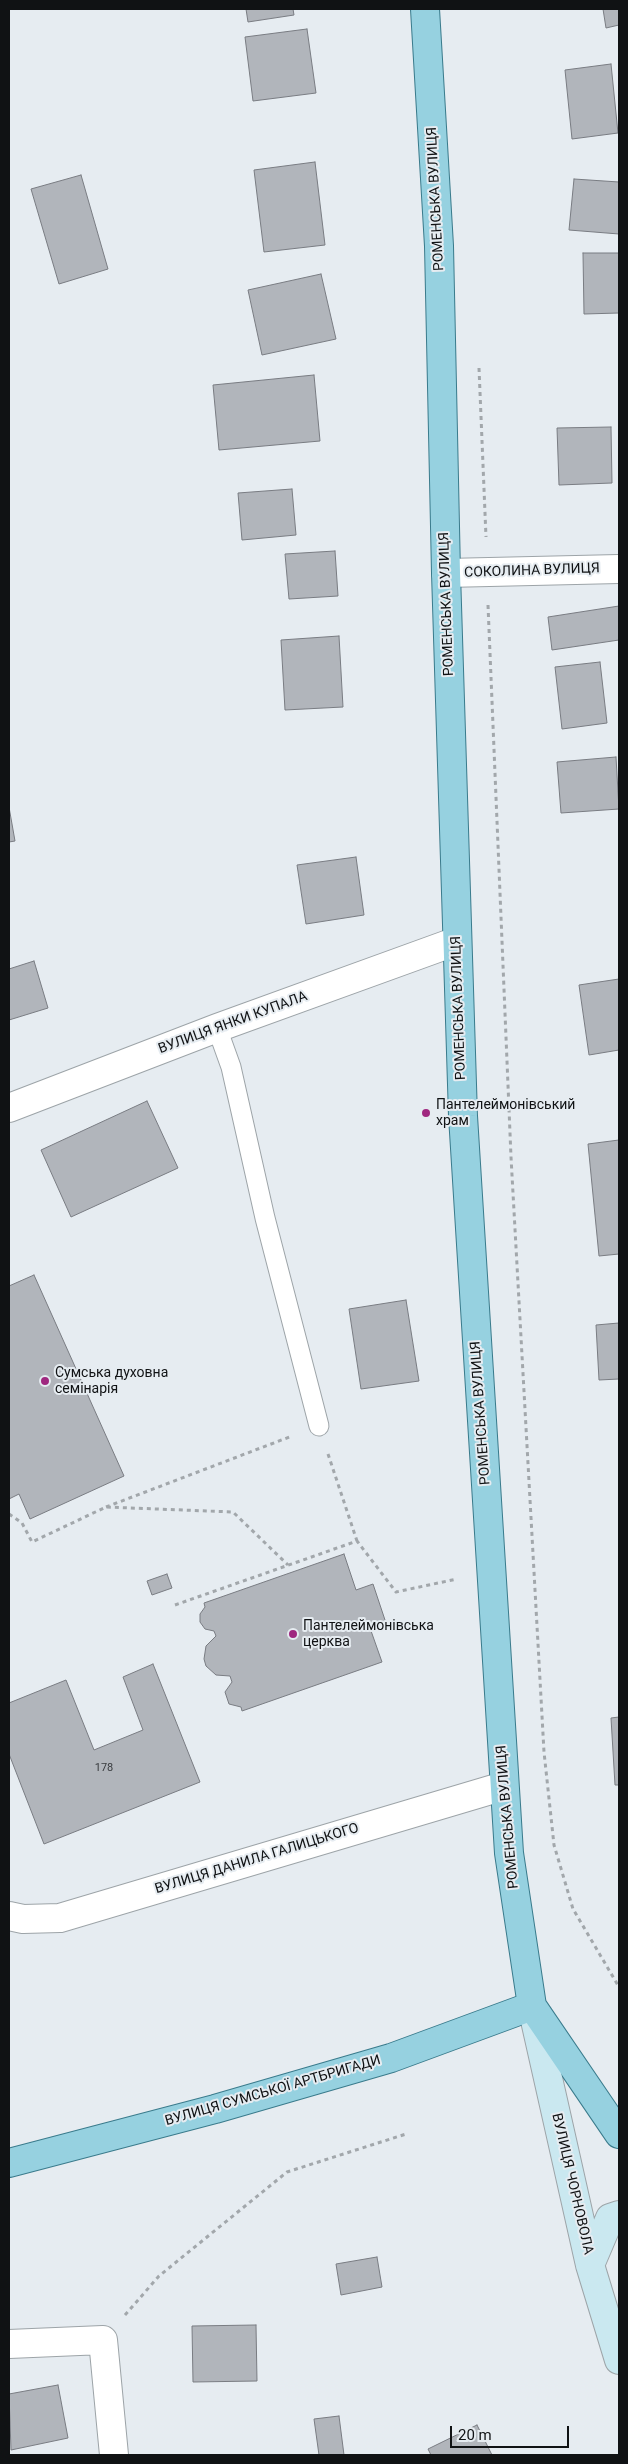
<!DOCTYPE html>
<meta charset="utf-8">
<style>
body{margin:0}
#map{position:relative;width:628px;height:2464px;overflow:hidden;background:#e6ecf1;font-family:Roboto,sans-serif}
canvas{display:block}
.frame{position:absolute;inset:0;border:10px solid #101214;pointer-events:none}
.scale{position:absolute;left:450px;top:2426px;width:119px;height:22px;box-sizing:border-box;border:2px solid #101214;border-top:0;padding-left:6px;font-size:15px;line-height:18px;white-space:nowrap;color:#101214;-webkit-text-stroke:4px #e6ecf1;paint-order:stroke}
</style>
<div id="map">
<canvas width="628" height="2464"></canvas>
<div class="frame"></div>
<div class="scale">20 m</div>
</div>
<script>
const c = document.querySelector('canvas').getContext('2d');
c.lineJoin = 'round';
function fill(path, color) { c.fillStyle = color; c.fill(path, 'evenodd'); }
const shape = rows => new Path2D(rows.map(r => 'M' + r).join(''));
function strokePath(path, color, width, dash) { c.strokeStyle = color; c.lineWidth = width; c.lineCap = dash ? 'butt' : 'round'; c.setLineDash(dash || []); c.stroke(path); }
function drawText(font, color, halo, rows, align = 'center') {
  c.font = font + ' Roboto,sans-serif'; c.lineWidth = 4; c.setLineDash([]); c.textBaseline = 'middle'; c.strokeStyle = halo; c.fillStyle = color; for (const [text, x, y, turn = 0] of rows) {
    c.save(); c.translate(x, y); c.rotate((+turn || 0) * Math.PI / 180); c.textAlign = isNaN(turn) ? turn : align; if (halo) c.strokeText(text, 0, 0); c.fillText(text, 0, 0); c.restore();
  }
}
const building = shape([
 [246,9,293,9,294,15,248,22,246,9],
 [603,9,619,9,619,25,606,28,603,9],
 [307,29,316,93,253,101,245,37,307,29],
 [611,64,618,133,572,139,565,70,611,64],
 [315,162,325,245,264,252,254,170,315,162],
 [81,175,108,269,59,284,31,189,81,175],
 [574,179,619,182,619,234,569,230,574,179],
 [583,253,619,253,619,313,584,314,583,253],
 [321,274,336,339,262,355,248,290,321,274],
 [314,375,320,441,219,450,213,385,314,375],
 [611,427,612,483,559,485,557,428,611,427],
 [292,489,296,535,242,540,238,493,292,489],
 [335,551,338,596,289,599,285,554,335,551],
 [619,606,619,640,552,650,548,617,619,606],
 [339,636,343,707,285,710,281,640,339,636],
 [600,662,607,723,562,729,555,667,600,662],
 [616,757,619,809,561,813,557,762,616,757],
 [9,807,15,841,9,842,9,807],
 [356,857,364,915,306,924,297,865,356,857],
 [34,961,48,1008,9,1020,9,969,34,961],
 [619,979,619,1050,589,1055,579,985,619,979],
 [147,1101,178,1168,71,1217,41,1150,147,1101],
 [619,1140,619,1254,599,1256,588,1144,619,1140],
 [34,1275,124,1476,30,1519,19,1494,9,1499,9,1286,34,1275],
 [406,1300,419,1381,361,1389,349,1309,406,1300],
 [619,1323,619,1379,599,1380,596,1325,619,1323],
 [344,1554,356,1590,373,1584,386,1623,370,1628,382,1662,242,1711,241,1707,229,1704,225,1692,232,1682,230,1676,216,1675,206,1666,204,1659,206,1646,216,1636,214,1631,205,1629,200,1622,200,1614,205,1607,204,1603,344,1554],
 [167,1574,172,1588,152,1595,147,1581,167,1574],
 [153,1664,200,1782,44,1844,9,1754,9,1703,66,1680,94,1750,143,1730,123,1677,153,1664],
 [619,1717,619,1785,615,1785,611,1718,619,1717],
 [377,2257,382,2287,341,2295,336,2264,377,2257],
 [256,2325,257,2381,193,2382,192,2326,256,2325],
 [58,2385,68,2438,11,2450,9,2394,58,2385],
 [339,2416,344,2455,319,2455,314,2419,339,2416],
 [477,2425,492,2455,431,2455,428,2449,477,2425]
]);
const path = shape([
 [479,368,486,537],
 [488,605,511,1157,544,1752,554,1845,573,1909,619,1987],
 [328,1454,357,1541],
 [106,1507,292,1436],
 [9,1514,22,1523,32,1542,106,1507,233,1512,288,1565],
 [175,1605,357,1541,396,1592,457,1579],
 [125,2315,159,2276,287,2172,406,2134]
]);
const lane = shape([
 [217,1028,231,1067,265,1218,319,1426]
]);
const street = shape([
 [446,573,619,569],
 [9,1108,217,1028,457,941],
 [9,1916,23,1919,60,1918,504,1786],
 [9,2344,103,2340,114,2455]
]);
const secondary = shape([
 [532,2007,590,2265,619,2360],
 [590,2265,610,2218,619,2215]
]);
const primary = shape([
 [425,9,439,246,446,573,463,1116,509,1853,532,2006,619,2134],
 [9,2163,215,2109,391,2058,532,2006]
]);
const markers = [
 [426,1113,5,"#9f277f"],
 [45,1381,5,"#9f277f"],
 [293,1634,5,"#9f277f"]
];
const numberNames = [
 ["178",104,1768]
];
const streetNames = [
 ["РОМЕНСЬКА ВУЛИЦЯ",436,199,-93],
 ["СОКОЛИНА ВУЛИЦЯ",532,571,-2],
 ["РОМЕНСЬКА ВУЛИЦЯ",447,604,-92],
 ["РОМЕНСЬКА ВУЛИЦЯ",459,1008,-92],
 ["ВУЛИЦЯ ЯНКИ КУПАЛА",233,1023,-20],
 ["РОМЕНСЬКА ВУЛИЦЯ",481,1413,-94],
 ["РОМЕНСЬКА ВУЛИЦЯ",508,1817,-95],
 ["ВУЛИЦЯ ДАНИЛА ГАЛИЦЬКОГО",257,1859,-17],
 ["ВУЛИЦЯ СУМСЬКОЇ АРТБРИГАДИ",273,2091,-16],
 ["ВУЛИЦЯ ЧОРНОВОЛА",572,2184,77]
];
const poiNames = [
 ["Пантелеймонівський",436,1105],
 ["храм",436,1121],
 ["Сумська духовна",55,1373],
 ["семінарія",55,1389],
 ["Пантелеймонівська",303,1626],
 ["церква",303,1642]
];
fill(building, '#b1b5bb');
strokePath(building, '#797c82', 1);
strokePath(lane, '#9da4a8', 21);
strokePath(street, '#9da4a8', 30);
strokePath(secondary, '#9da4a8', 30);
strokePath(primary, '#3a7b8c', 30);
strokePath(path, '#a2a7ab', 3, [4, 4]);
strokePath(lane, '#fff', 19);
strokePath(street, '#fff', 28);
strokePath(secondary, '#cae8f0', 28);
strokePath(primary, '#96d1e0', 28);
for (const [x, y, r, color] of markers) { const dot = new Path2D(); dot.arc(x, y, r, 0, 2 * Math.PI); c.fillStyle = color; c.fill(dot); strokePath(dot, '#e6ecf1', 2); }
drawText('11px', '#383b3e', null, numberNames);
drawText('14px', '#101214', '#e6ecf1', streetNames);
drawText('14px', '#101214', '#e6ecf1', poiNames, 'left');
</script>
